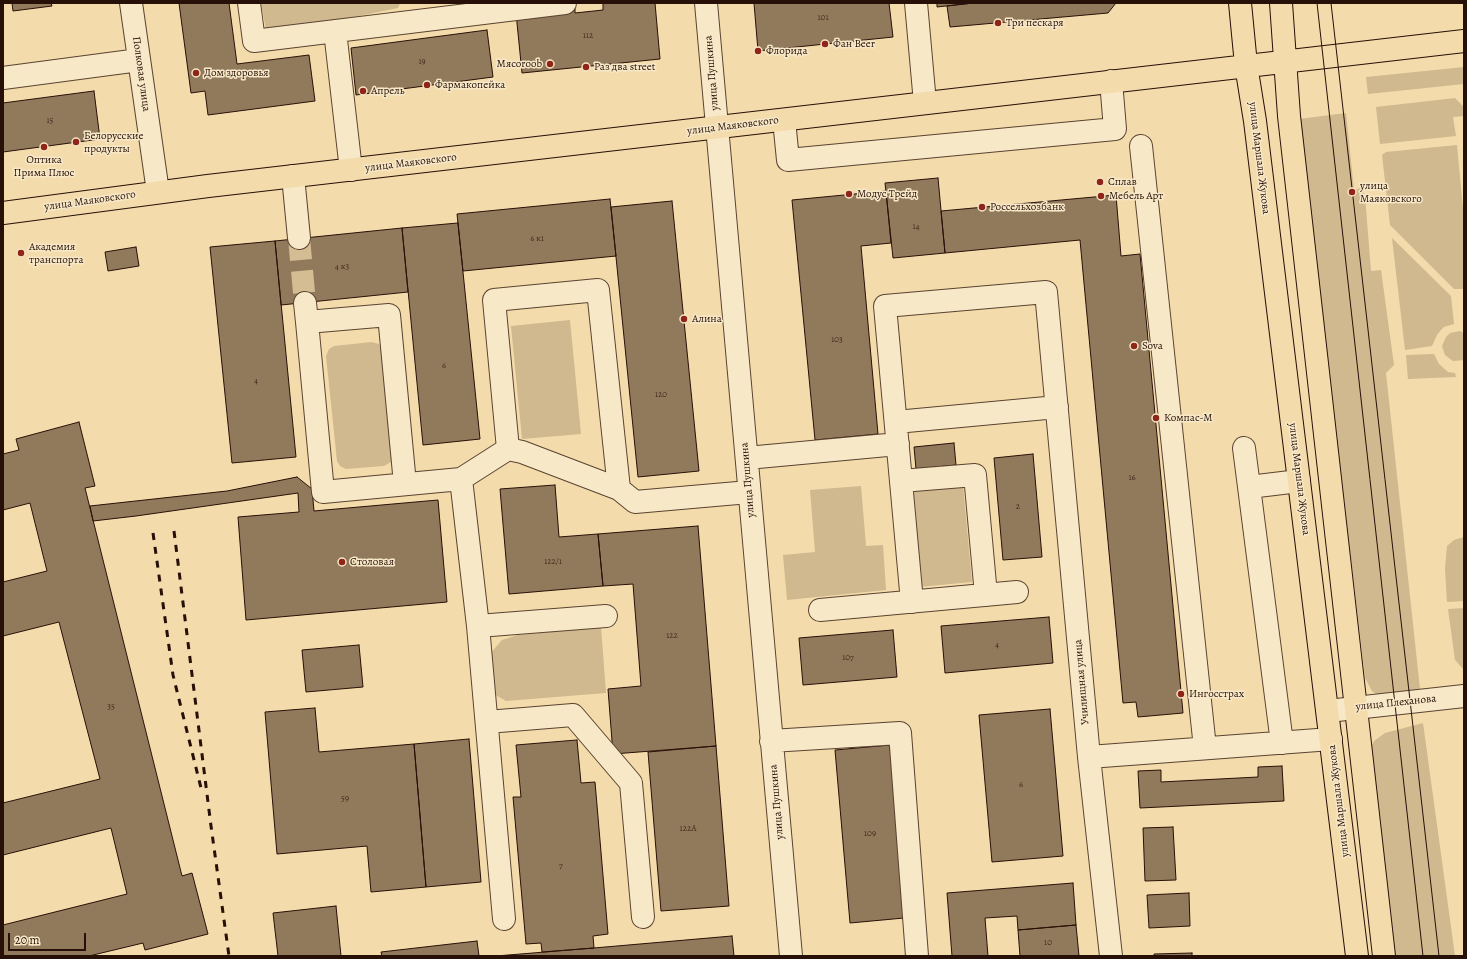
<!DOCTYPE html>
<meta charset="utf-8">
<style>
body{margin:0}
#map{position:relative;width:1467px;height:959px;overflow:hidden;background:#f3dbab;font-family:Alegreya,serif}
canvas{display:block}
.frame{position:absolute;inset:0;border:4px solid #271007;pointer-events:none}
.scale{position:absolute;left:8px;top:933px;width:78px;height:18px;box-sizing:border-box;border:2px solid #271007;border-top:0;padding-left:5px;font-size:12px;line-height:14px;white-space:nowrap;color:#271007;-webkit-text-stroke:3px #f7e8c8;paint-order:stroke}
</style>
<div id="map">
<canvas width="1467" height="959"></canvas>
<div class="frame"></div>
<div class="scale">20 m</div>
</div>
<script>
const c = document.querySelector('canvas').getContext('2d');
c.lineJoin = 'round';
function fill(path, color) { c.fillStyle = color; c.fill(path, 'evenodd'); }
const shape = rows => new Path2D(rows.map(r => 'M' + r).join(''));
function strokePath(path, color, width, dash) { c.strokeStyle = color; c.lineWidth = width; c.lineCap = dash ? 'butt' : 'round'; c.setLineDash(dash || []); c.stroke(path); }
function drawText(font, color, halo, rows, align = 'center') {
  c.font = font + ' Alegreya,serif'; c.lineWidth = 3; c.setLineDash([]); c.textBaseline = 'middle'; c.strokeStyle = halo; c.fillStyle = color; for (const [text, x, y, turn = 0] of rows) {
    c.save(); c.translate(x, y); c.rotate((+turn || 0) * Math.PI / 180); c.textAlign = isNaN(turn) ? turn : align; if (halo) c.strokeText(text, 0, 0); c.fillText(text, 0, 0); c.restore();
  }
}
const green = shape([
 [261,3,400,3,398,8,339,20,266,30],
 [1464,67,1464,84,1368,94,1366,77],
 [1455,98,1464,107,1464,116,1453,117,1456,136,1380,144,1376,107],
 [1346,113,1354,190,1361,188,1365,196,1371,271,1381,270,1394,365,1386,373,1420,689,1405,696,1380,697,1372,691,1365,678,1299,119],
 [1457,145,1464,220,1464,289,1454,289,1390,225,1382,155,1386,152],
 [1392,238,1451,296,1454,324,1444,327,1441,330,1437,335,1432,346,1405,350],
 [570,320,581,434,522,439,511,326],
 [1460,331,1464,333,1464,360,1453,361,1445,355,1442,346,1446,337,1450,333],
 [372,342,379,344,383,350,394,456,391,462,384,466,346,469,340,466,337,461,326,356,329,349,334,346],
 [1434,354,1439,364,1448,372,1455,373,1456,377,1408,379,1406,355],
 [963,485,972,582,919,587,910,490],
 [861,486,866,546,883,545,886,590,787,600,783,555,815,552,810,490],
 [1464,537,1464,601,1447,602,1445,569,1447,546,1454,540],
 [1464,608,1464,670,1455,660,1448,609],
 [601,627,606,693,506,701,492,693,489,655,502,640,518,635],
 [1423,723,1455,956,1395,956,1371,747,1374,741,1385,733]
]);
const building = shape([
 [12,3,51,3,52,6,13,11,12,3],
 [179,3,229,3,237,64,309,55,315,101,208,115,205,91,191,93,179,3],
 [603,3,655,3,660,59,522,73,516,13,575,8,575,13,603,10,603,3],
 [754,3,889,3,893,37,758,51,754,3],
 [937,3,973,3,937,7,937,3],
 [973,3,1116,3,1108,13,950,27,947,6,973,3],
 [487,30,493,77,356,95,351,48,487,30],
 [94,91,100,139,3,152,3,103,94,91],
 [938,178,945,253,893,258,885,183,938,178],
 [886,191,891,243,861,246,878,434,815,440,792,200,886,191],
 [1116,195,1121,256,1140,254,1183,713,1138,717,1136,702,1123,703,1080,240,945,253,941,211,1116,195],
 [610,199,616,256,463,271,457,214,610,199],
 [672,201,699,471,638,477,611,207,672,201],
 [458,223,480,439,423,445,402,228,458,223],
 [402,228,408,292,281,305,275,241,402,228],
 [275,241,296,457,232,463,210,247,275,241],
 [136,247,139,266,108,271,105,252,136,247],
 [79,422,95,486,85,488,182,876,192,873,208,934,145,950,143,943,89,956,3,956,3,925,127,894,111,828,3,855,3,803,100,779,59,622,3,636,3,582,47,571,30,503,3,510,3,454,19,450,16,439,79,422],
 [954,443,956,465,916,469,914,447,954,443],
 [1033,454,1042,557,1003,560,994,458,1033,454],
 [297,477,312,489,314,511,438,500,447,602,246,620,238,517,299,512,298,493,136,516,93,521,90,506,227,491,297,477],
 [555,485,559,537,598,534,603,586,509,594,500,489,555,485],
 [698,526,716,746,613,754,608,689,641,686,633,584,603,586,598,534,698,526],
 [1049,617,1053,663,945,673,941,626,1049,617],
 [893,630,897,677,803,685,799,638,893,630],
 [359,645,363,687,306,692,302,650,359,645],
 [315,708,319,752,414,744,426,887,371,892,367,846,277,854,265,712,315,708],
 [1050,709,1063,856,992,862,979,715,1050,709],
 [469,739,481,882,426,887,414,744,469,739],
 [577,740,581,783,595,782,608,934,593,936,594,948,542,952,541,943,526,944,513,797,521,797,516,745,577,740],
 [890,745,904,918,850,923,835,750,890,745],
 [716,746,729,906,661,911,648,752,716,746],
 [1282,766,1284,801,1140,808,1138,771,1161,770,1161,782,1258,777,1258,767,1282,766],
 [1173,827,1176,880,1145,881,1143,828,1173,827],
 [1073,883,1076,925,1018,930,1017,916,985,918,988,956,952,956,947,893,1073,883],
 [1189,893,1190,926,1149,928,1147,895,1189,893],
 [336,906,341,956,278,956,273,913,336,906],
 [1076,925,1079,956,1020,956,1018,930,1076,925],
 [732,936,734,956,496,956,594,948,732,936],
 [477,941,479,956,382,956,381,952,477,941],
 [1192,953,1192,956,1154,956,1154,954,1192,953]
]);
const minorTunnel = shape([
 [299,238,305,303]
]);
const minor = shape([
 [131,3,158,192],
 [249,3,254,41,565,3],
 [706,3,791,956],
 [916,3,925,103],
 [335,31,351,170],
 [3,78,139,60],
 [784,120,788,160,1115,129,1111,81],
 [1141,146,1205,748],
 [293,176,299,238],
 [305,303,307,322],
 [896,422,1057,407],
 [1244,448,1282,743],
 [508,449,494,300,598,290,619,489],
 [747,458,898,444],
 [901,481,975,475,986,595],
 [405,484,389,315,307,322,323,492,461,479],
 [1249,487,1299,481],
 [912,602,885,306,1046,292,1089,757,1111,956],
 [820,610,1017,592],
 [478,626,606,616],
 [1328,711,1464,696],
 [487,722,573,715,631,783,643,917],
 [771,741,900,733,917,956],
 [1089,757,1331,739],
 [504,919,478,626,461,479,508,449,522,452,619,489,635,502,749,492]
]);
const major = shape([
 [1240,3,1246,65,1255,121,1357,956],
 [1281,3,1289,116,1384,956],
 [3,213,208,186,1464,41]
]);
const tram = shape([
 [1317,3,1423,956],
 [1331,3,1439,956]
]);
const rail = shape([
 [174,531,211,826,229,956],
 [153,533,173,675,201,788]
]);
const markers = [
 [998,23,4,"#8f2418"],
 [825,44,4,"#8f2418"],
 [758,51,4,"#8f2418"],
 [550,64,4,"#8f2418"],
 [586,67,4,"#8f2418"],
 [196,73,4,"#8f2418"],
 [427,85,4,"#8f2418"],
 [363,91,4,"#8f2418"],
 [76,142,4,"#8f2418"],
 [44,147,4,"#8f2418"],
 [1100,182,4,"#8f2418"],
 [1352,192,4,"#8f2418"],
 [849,194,4,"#8f2418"],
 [1101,196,4,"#8f2418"],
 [982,207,4,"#8f2418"],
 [21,253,4,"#8f2418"],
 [684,319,4,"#8f2418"],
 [1134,346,4,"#8f2418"],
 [1156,418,4,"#8f2418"],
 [342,562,4,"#8f2418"],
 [1181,694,4,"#8f2418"]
];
const numberNames = [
 ["101",823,18],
 ["112",588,36],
 ["19",422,62],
 ["15",50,121],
 ["14",916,227],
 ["6 к1",537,239],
 ["4 к3",342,267],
 ["103",837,340],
 ["6",444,366],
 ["4",256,381],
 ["120",661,395],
 ["16",1132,478],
 ["2",1018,507],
 ["122/1",553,562],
 ["122",672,636],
 ["4",997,645],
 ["107",848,658],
 ["35",111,707],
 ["6",1021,785],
 ["59",345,799],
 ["122А",688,829],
 ["109",870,834],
 ["7",561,866],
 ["10",1048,943]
];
const poiNames = [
 ["Три пескаря",1006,23],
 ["Фан Beer",833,44],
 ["Флорида",766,51],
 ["Мясоroob",542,64,"right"],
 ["Раз два street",594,67],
 ["Дом здоровья",204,73],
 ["Фармакопейка",435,85],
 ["Апрель",371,91],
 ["Белорусские",84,136],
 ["продукты",84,149],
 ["Оптика",44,160,"center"],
 ["Прима Плюс",44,173,"center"],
 ["Сплав",1108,182],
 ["улица",1360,186],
 ["Маяковского",1360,199],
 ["Модус Трейд",857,194],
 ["Мебель Арт",1109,196],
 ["Россельхозбанк",990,207],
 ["Академия",29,247],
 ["транспорта",29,260],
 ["Алина",692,319],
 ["Sova",1142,346],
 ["Компас-М",1164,418],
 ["Столовая",350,562],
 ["Ингосстрах",1189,694]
];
const streetNames = [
 ["улица Пушкина",712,73,-95],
 ["Полковая улица",141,74,82],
 ["улица Маяковского",733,126,-7],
 ["улица Маршала Жукова",1259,158,83],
 ["улица Маяковского",411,163,-7],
 ["улица Маяковского",90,201,-8],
 ["улица Маршала Жукова",1299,479,83],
 ["улица Пушкина",748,480,-95],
 ["Училищная улица",1082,682,-95],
 ["улица Плеханова",1396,703,-6],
 ["улица Маршала Жукова",1339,801,-97],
 ["улица Пушкина",777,802,-95]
];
fill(green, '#d0b88f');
fill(building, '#917a5c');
strokePath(building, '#271007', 1);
strokePath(minorTunnel, '#d4bd92', 22, [22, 11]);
strokePath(minor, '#5a4330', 24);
strokePath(major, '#271007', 24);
strokePath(minor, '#f7e8c8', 22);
strokePath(major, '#f3dbab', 22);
strokePath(tram, '#271007', 1);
strokePath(rail, '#271007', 3, [7, 7]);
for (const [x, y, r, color] of markers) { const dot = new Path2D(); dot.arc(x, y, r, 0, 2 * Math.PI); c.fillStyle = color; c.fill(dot); strokePath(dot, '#f7e8c8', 1.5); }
drawText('9px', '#422a1c', null, numberNames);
drawText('11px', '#271007', '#f7e8c8', poiNames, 'left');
drawText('11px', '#271007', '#f7e8c8', streetNames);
</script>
